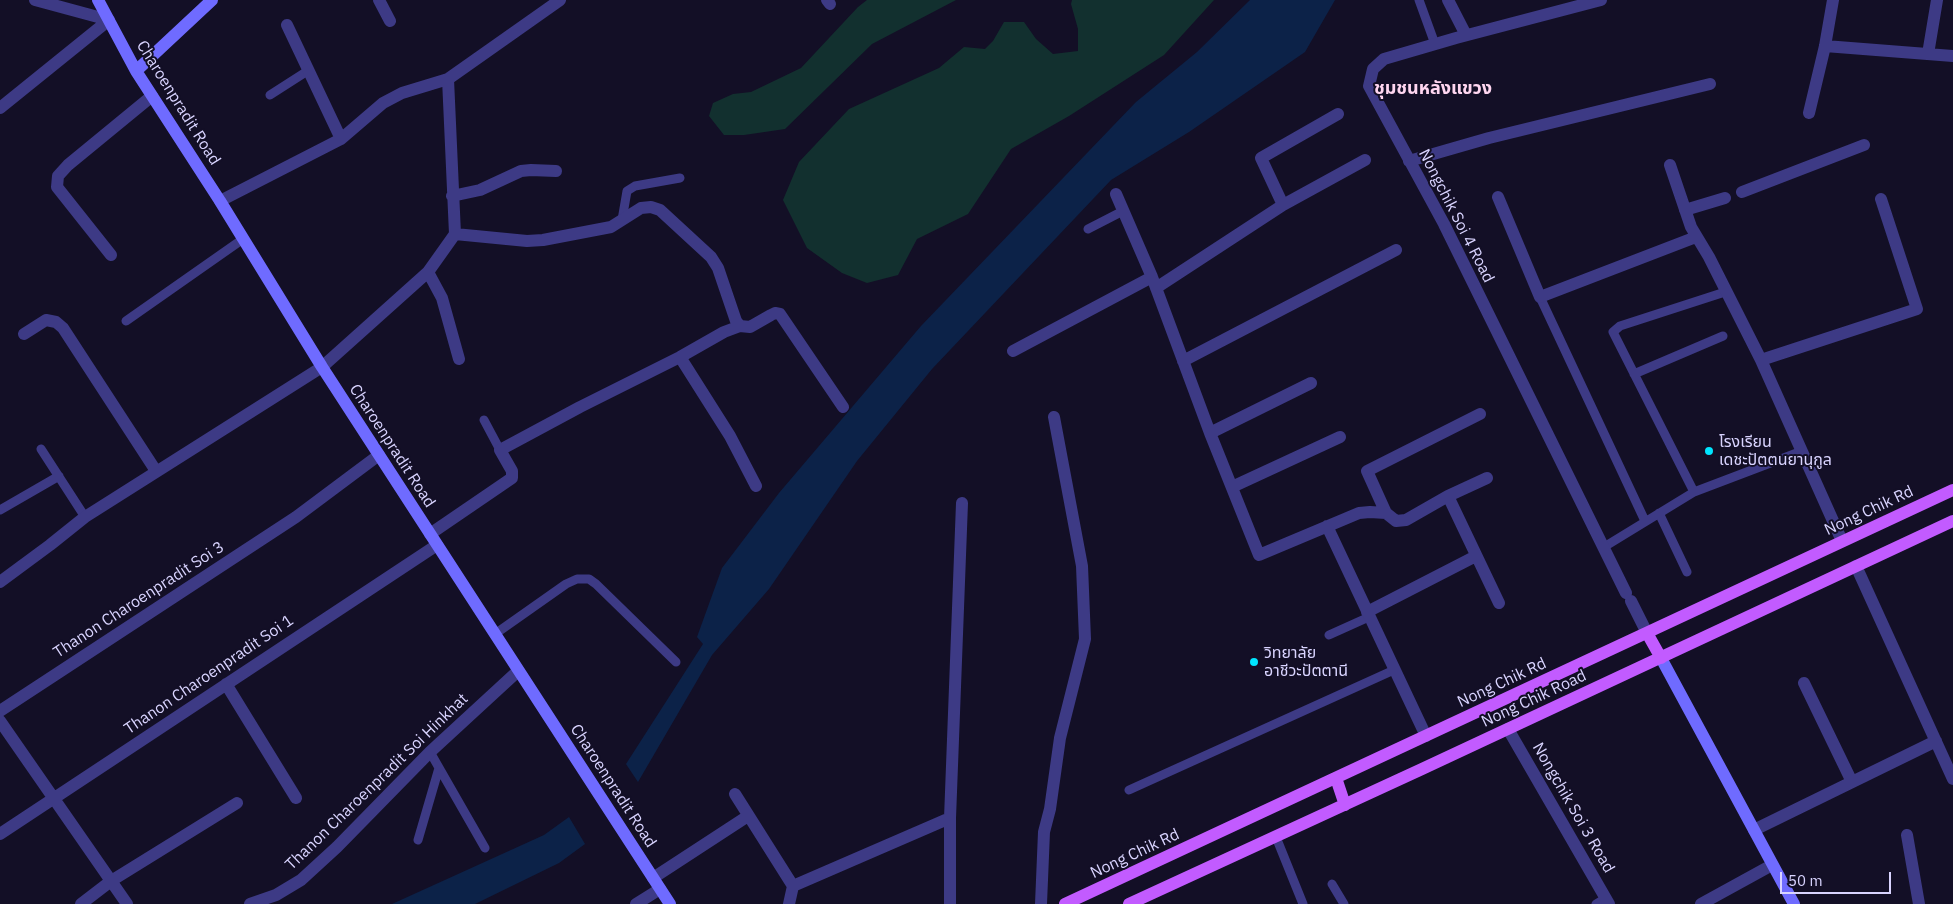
<!DOCTYPE html>
<meta charset="utf-8">
<style>
body{margin:0}
#map{position:relative;width:1953px;height:904px;overflow:hidden;background:#130f26;font-family:"IBM Plex Sans",sans-serif}
canvas{display:block}
.scale{position:absolute;left:1780px;top:872px;width:111px;height:22px;box-sizing:border-box;border:2px solid #d9d4ff;border-top:0;padding-left:6px;font-size:15px;line-height:18px;white-space:nowrap;color:#d9d4ff;-webkit-text-stroke:4px #130f26;paint-order:stroke}
</style>
<div id="map">
<canvas width="1953" height="904"></canvas>
<div class="scale">50 m</div>
</div>
<script>
const c = document.querySelector('canvas').getContext('2d');
c.lineJoin = 'round';
function fill(path, color) { c.fillStyle = color; c.fill(path, 'evenodd'); }
const shape = rows => new Path2D(rows.map(r => 'M' + r).join(''));
function strokePath(path, color, width, dash) { c.strokeStyle = color; c.lineWidth = width; c.lineCap = dash ? 'butt' : 'round'; c.setLineDash(dash || []); c.stroke(path); }
function drawText(font, color, halo, rows, align = 'center') {
  c.font = font + ' "IBM Plex Sans","Noto Sans Thai",sans-serif'; c.lineWidth = 4; c.setLineDash([]); c.textBaseline = 'middle'; c.strokeStyle = halo; c.fillStyle = color; for (const [text, x, y, turn = 0] of rows) {
    c.save(); c.translate(x, y); c.rotate((+turn || 0) * Math.PI / 180); c.textAlign = isNaN(turn) ? turn : align; if (halo) c.strokeText(text, 0, 0); c.fillText(text, 0, 0); c.restore();
  }
}
const green = shape([
 [867,0,956,0,872,44,785,129,744,135,724,135,709,116,713,103,733,94,751,92,801,68,858,7],
 [1072,0,1214,0,1164,55,1069,116,1011,149,968,214,917,239,898,275,867,283,842,273,807,248,783,200,799,162,849,109,939,68,964,47,985,49,993,41,1004,22,1024,22,1036,39,1053,54,1078,51,1078,29,1071,4]
]);
const water = shape([
 [1250,0,1335,0,1305,52,1189,132,1111,180,932,369,857,461,769,589,712,655,638,782,626,764,703,644,697,637,722,568,779,493,921,326,1136,102,1197,52],
 [569,817,585,844,559,863,475,904,392,904,544,835]
]);
const lane = shape([
 [1419,0,1435,44],
 [270,95,309,70],
 [622,220,627,191,635,186,680,178],
 [1088,229,1123,211],
 [1540,297,1645,521],
 [126,321,243,239],
 [1634,374,1723,336],
 [484,420,500,450],
 [41,449,85,517],
 [1694,492,1613,332,1620,326,1725,292],
 [0,510,59,476],
 [1659,513,1687,572],
 [1604,547,1694,492,1802,451],
 [495,634,566,584,577,579,589,579,596,584,676,662],
 [1329,635,1369,617],
 [430,752,485,848],
 [1129,790,1394,670],
 [1276,837,1303,904],
 [418,840,439,768],
 [1332,884,1344,904],
 [1596,904,1606,898]
]);
const street = shape([
 [35,0,109,20],
 [379,0,390,21],
 [827,0,830,4],
 [1448,0,1466,35],
 [1601,0,1456,38,1384,59,1373,69,1369,86,1444,224,1626,593],
 [287,25,341,139],
 [1825,46,1953,56],
 [1928,54,1937,0],
 [0,108,109,20],
 [1809,113,1825,46,1833,0],
 [1409,161,1489,138,1710,84],
 [1670,165,1691,227,1709,257,1761,360,1842,541],
 [1742,192,1864,145],
 [1116,194,1152,277,1210,433,1259,555,1359,513,1370,512,1386,513,1396,521,1406,520,1448,496,1487,478],
 [452,196,480,190,521,171,531,170,556,171],
 [1498,197,1540,297,1696,237],
 [220,201,341,139,383,103,402,93,448,79,560,0],
 [1283,205,1261,158,1338,114],
 [1685,210,1725,198],
 [455,234,527,241,543,240,611,227,641,208,651,207,660,210,711,257,718,268,736,321,740,326,750,327,771,315,775,313,780,314,843,407],
 [111,255,57,187,58,176,68,165,152,96],
 [428,272,442,298,459,359],
 [1156,288,1283,205,1365,160],
 [24,334,46,320,56,322,63,328,156,471],
 [1013,351,1152,277],
 [680,357,730,436,756,486],
 [1761,360,1917,309,1881,199],
 [1183,361,1396,250],
 [1210,433,1311,383],
 [1232,487,1340,437],
 [1448,496,1499,603],
 [1386,513,1367,471,1480,414],
 [1327,526,1426,736],
 [430,534,512,478,512,471,500,450,580,407,680,357,724,332,740,326],
 [1856,566,1953,779],
 [0,582,50,545,85,517,322,367,428,272,455,234,448,79],
 [1631,601,1647,633],
 [1367,612,1476,556],
 [1804,683,1852,782],
 [226,684,296,798],
 [0,711,296,517,379,455],
 [0,721,127,904],
 [1508,729,1609,904],
 [735,794,793,886,950,818],
 [1754,830,1936,741],
 [0,834,437,545],
 [1907,835,1919,904],
 [653,878,748,816],
 [81,904,111,881,237,803],
 [250,904,276,895,301,880,337,847,430,752,518,671],
 [636,904,660,889],
 [789,904,793,886],
 [950,904,950,818,962,503],
 [1041,904,1044,832,1050,809,1060,738,1085,639,1082,566,1054,417],
 [1701,904,1772,865]
]);
const secondary = shape([
 [98,0,136,71,220,201,322,367,670,904],
 [136,71,212,0],
 [1661,658,1794,904]
]);
const primary = shape([
 [1647,633,1661,658],
 [1336,778,1345,805],
 [1065,904,1953,490],
 [1129,904,1422,769,1953,521]
]);
const markers = [
 [1709,451,5,"#00e5ff"],
 [1254,662,5,"#00e5ff"]
];
const streetNames = [
 ["Charoenpradit Road",178,103,58],
 ["Nongchik Soi 4 Road",1456,216,63],
 ["Charoenpradit Road",392,446,57],
 ["Nong Chik Rd",1869,511,-25],
 ["Thanon Charoenpradit Soi 3",139,600,-33],
 ["Thanon Charoenpradit Soi 1",209,675,-34],
 ["Nong Chik Rd",1502,683,-25],
 ["Nong Chik Road",1534,699,-25],
 ["Thanon Charoenpradit Soi Hinkhat",377,782,-44],
 ["Charoenpradit Road",613,786,57],
 ["Nongchik Soi 3 Road",1573,808,60],
 ["Nong Chik Rd",1135,854,-25]
];
const poiNames = [
 ["โรงเรียน",1719,442],
 ["เดชะปัตตนยานุกูล",1719,460],
 ["วิทยาลัย",1264,653],
 ["อาชีวะปัตตานี",1264,671]
];
const neighbourhoodNames = [
 ["ชุมชนหลังแขวง",1433,89]
];
fill(green, '#12302f');
fill(water, '#0c2248');
strokePath(lane, '#3d3a85', 9);
strokePath(street, '#3d3a85', 12);
strokePath(secondary, '#6f6bff', 12);
strokePath(primary, '#c25bff', 12);
for (const [x, y, r, color] of markers) { const dot = new Path2D(); dot.arc(x, y, r, 0, 2 * Math.PI); c.fillStyle = color; c.fill(dot); strokePath(dot, '#130f26', 2); }
drawText('16px', '#d9d4ff', '#130f26', streetNames);
drawText('16px', '#d9d4ff', '#130f26', poiNames, 'left');
drawText('bold 18px', '#ffd6f0', '#130f26', neighbourhoodNames);
</script>
